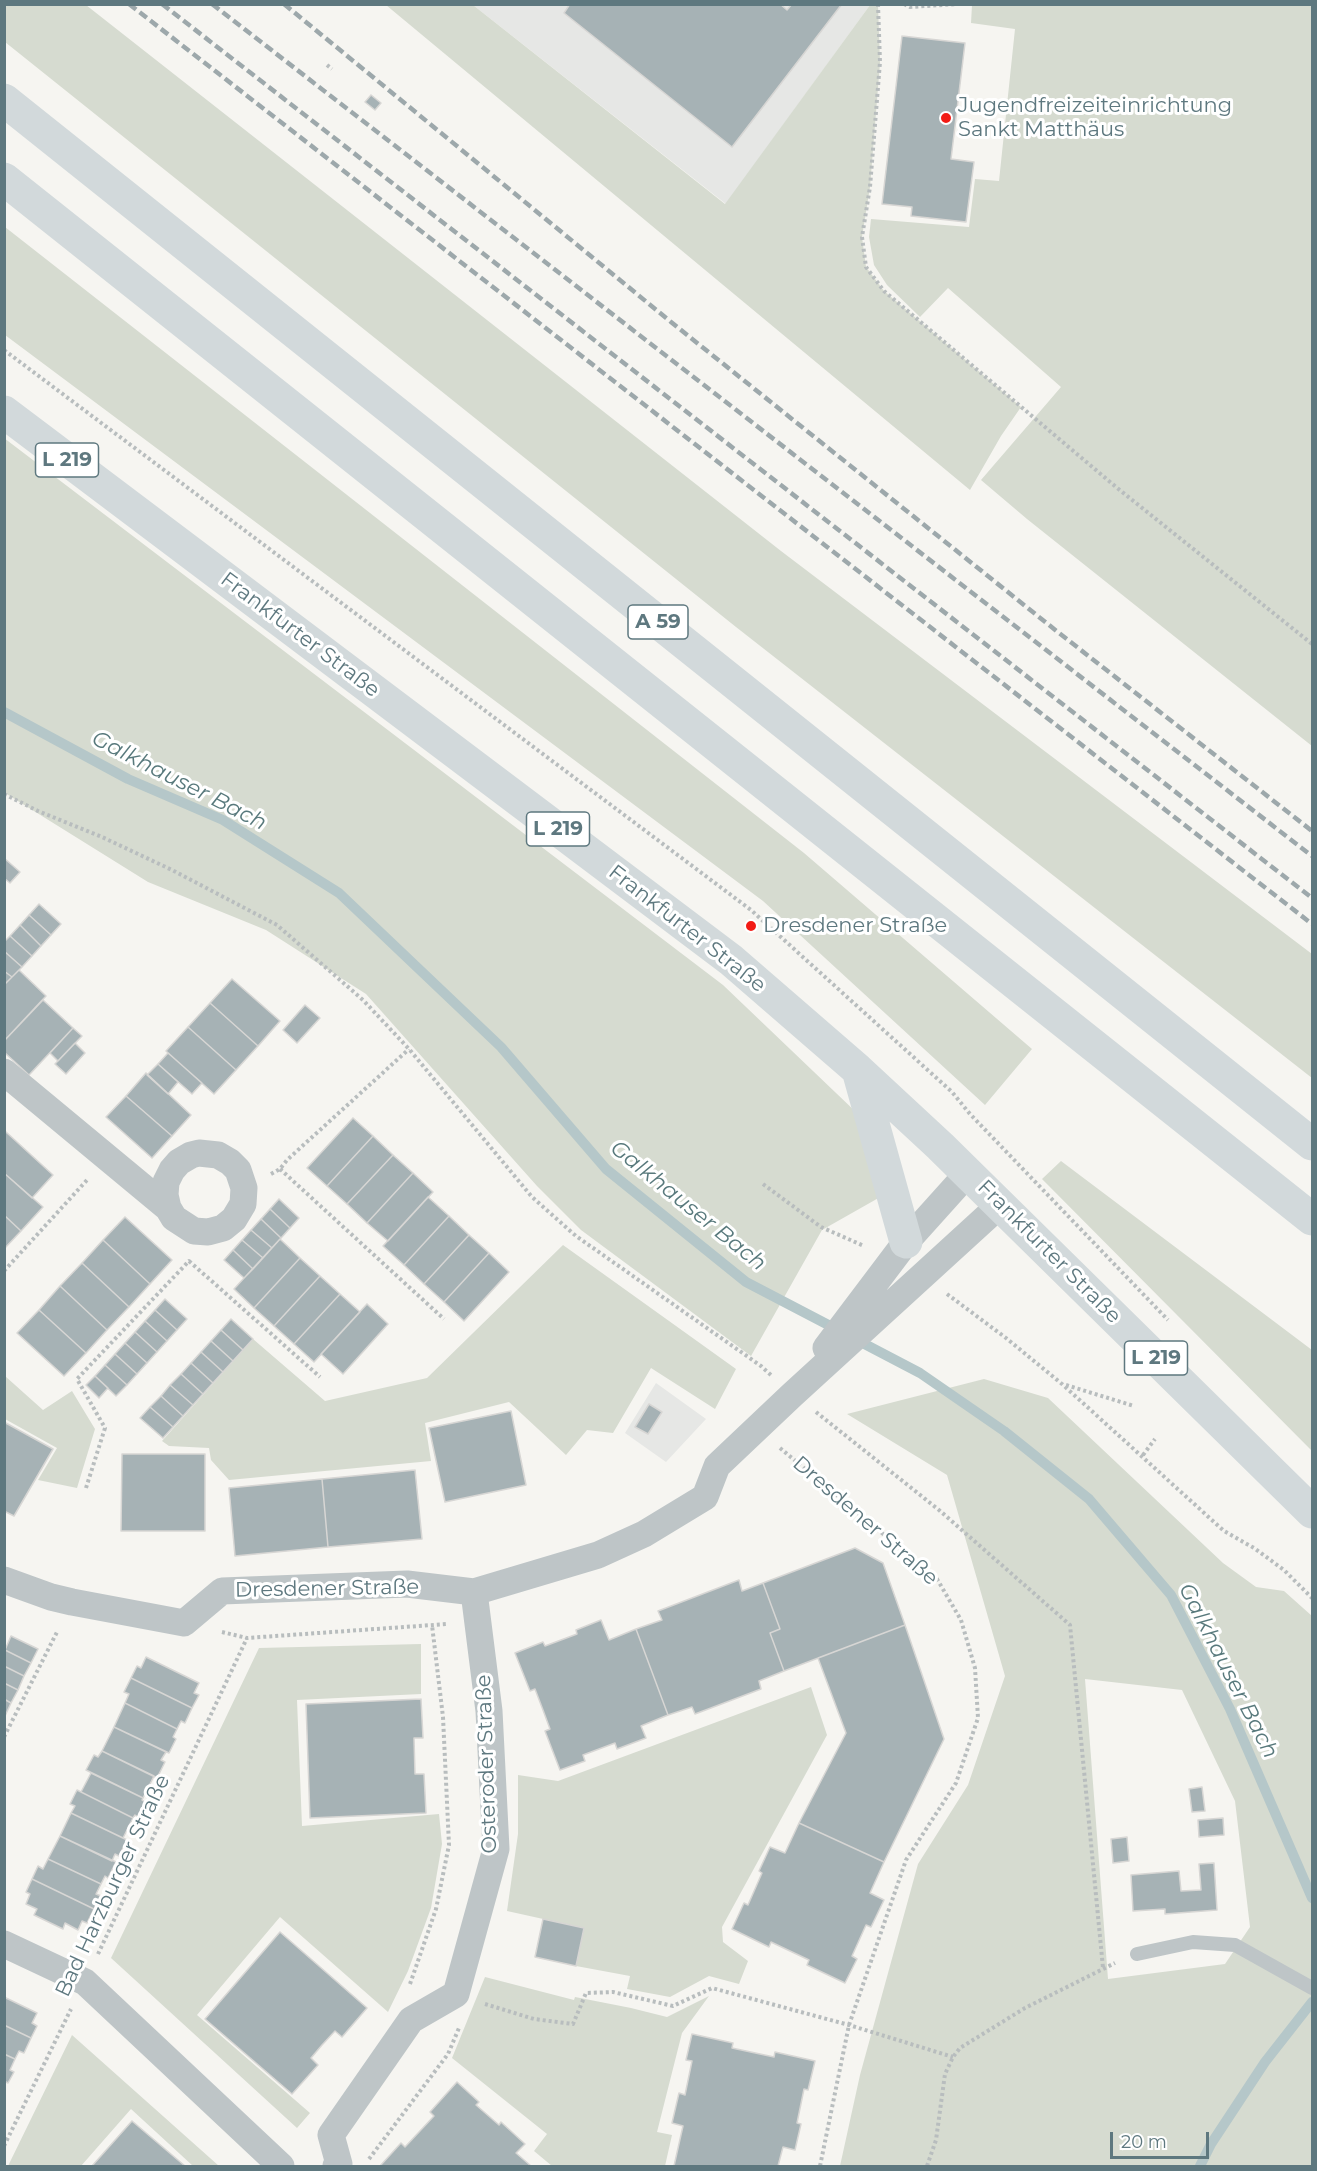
<!DOCTYPE html>
<meta charset="utf-8">
<style>
body{margin:0}
#map{position:relative;width:1317px;height:2171px;overflow:hidden;background:#f6f5f1;font-family:Montserrat,sans-serif}
canvas{display:block}
.frame{position:absolute;inset:0;border:6px solid #5e787f;pointer-events:none}
.scale{position:absolute;left:1110px;top:2132px;width:99px;height:27px;box-sizing:border-box;border:3px solid #5e787f;border-top:0;padding-left:8px;font-size:18px;line-height:21px;white-space:nowrap;color:#5e787f;-webkit-text-stroke:4px #fff;paint-order:stroke}
</style>
<div id="map">
<canvas width="1317" height="2171"></canvas>
<div class="frame"></div>
<div class="scale">20 m</div>
</div>
<script>
const c = document.querySelector('canvas').getContext('2d');
c.lineJoin = 'round';
function fill(path, color) { c.fillStyle = color; c.fill(path, 'evenodd'); }
const shape = rows => new Path2D(rows.map(r => 'M' + r).join(''));
function strokePath(path, color, width, dash) { c.strokeStyle = color; c.lineWidth = width; c.lineCap = dash ? 'butt' : 'round'; c.setLineDash(dash || []); c.stroke(path); }
function drawText(font, color, halo, rows, align = 'center') {
  c.font = font + ' Montserrat,sans-serif'; c.lineWidth = 6; c.setLineDash([]); c.textBaseline = 'middle'; c.strokeStyle = halo; c.fillStyle = color; for (const [text, x, y, turn = 0] of rows) {
    c.save(); c.translate(x, y); c.rotate((+turn || 0) * Math.PI / 180); c.textAlign = isNaN(turn) ? turn : align; if (halo) c.strokeText(text, 0, 0); c.fillText(text, 0, 0); c.restore();
  }
}
const built = shape([
 [473,5,870,5,726,204],
 [656,1383,706,1419,666,1462,625,1433]
]);
const green = shape([
 [4,5,86,5,781,551,1312,954,1312,1078,736,627,5,42],
 [386,5,473,5,725,204,870,5,878,5,880,63,870,187,862,237,866,267,884,291,1021,407,1001,436,970,490],
 [972,5,1312,5,1312,746,1027,519,981,480,1061,387,948,288,920,317,887,285,874,265,869,237,871,219,969,227,975,179,999,181,1015,29,971,23],
 [5,227,804,853,1032,1049,985,1105,763,901,5,335],
 [4,438,723,985,858,1114,882,1196,822,1230,751,1356,581,1230,537,1186,366,994,266,930,148,882,5,793],
 [1061,1161,1312,1350,1312,1451,1042,1179],
 [563,1245,736,1369,715,1409,651,1368,613,1433,587,1430,566,1455,509,1402,425,1423,431,1461,229,1480,211,1460,209,1448,169,1446,162,1441,253,1339,325,1401,427,1378],
 [5,1376,43,1410,72,1391,95,1429,77,1488,38,1480,57,1448,5,1419],
 [984,1379,1048,1398,1223,1563,1256,1587,1284,1591,1312,1616,1312,2166,840,2166,860,2075,918,1864,968,1785,1005,1676,947,1475,847,1414],
 [1085,1679,1182,1690,1235,1801,1250,1927,1225,1964,1108,1979],
 [421,1644,421,1694,297,1700,302,1826,439,1814,442,1844,431,1908,408,1971,388,2012,280,1917,197,2015,310,2113,297,2128,111,1958,259,1648],
 [811,1687,827,1735,722,1927,723,1942,748,1961,739,1984,709,1976,670,1997,627,1989,630,1976,576,1966,584,1928,507,1911,518,1834,518,1775,558,1781],
 [485,1977,574,2000,575,1997,631,2008,667,2017,709,1996,682,2033,657,2132,672,2135,665,2166,552,2166,534,2151,547,2134,452,2058],
 [72,2035,219,2166,193,2166,131,2109,81,2166,8,2166]
]);
const stream = shape([
 [4,712,128,779,223,820,339,893,501,1047,606,1169,746,1282,838,1330],
 [855,1339,920,1373,1004,1431,1089,1499,1171,1595,1230,1709,1312,1898],
 [1200,2166,1211,2144,1265,2062,1312,2002]
]);
const building = shape([
 [570,4,780,4,787,10,792,4,842,4,732,147,564,13,570,4],
 [902,36,965,43,951,159,974,162,966,222,911,216,912,207,882,204,902,36],
 [371,95,381,103,375,110,365,102,371,95],
 [4,858,20,872,10,883,4,878,4,858],
 [39,904,61,924,51,935,29,915,39,904],
 [29,915,51,935,41,946,20,925,29,915],
 [20,925,41,946,32,956,10,936,20,925],
 [10,936,32,956,22,967,4,951,4,942,10,936],
 [4,951,22,967,12,977,4,971,4,951],
 [19,970,46,996,4,1041,4,985,19,970],
 [4,971,12,977,4,985,4,971],
 [232,979,280,1021,258,1046,210,1003,232,979],
 [43,1000,73,1028,29,1075,4,1052,4,1041,43,1000],
 [210,1003,258,1046,236,1070,188,1027,210,1003],
 [305,1005,320,1018,297,1043,283,1030,305,1005],
 [188,1027,236,1070,214,1094,166,1051,188,1027],
 [73,1028,82,1036,58,1061,50,1053,73,1028],
 [75,1043,85,1053,66,1074,55,1064,75,1043],
 [168,1053,202,1083,192,1094,158,1064,168,1053],
 [158,1064,178,1082,168,1094,147,1075,158,1064],
 [146,1073,191,1115,172,1136,126,1096,146,1073],
 [126,1096,172,1136,152,1158,106,1117,126,1096],
 [353,1118,373,1136,327,1186,307,1168,353,1118],
 [6,1132,53,1175,32,1198,4,1173,4,1135,6,1132],
 [373,1136,393,1155,347,1204,327,1186,373,1136],
 [393,1155,413,1173,367,1223,347,1204,393,1155],
 [4,1173,43,1207,21,1231,4,1215,4,1173],
 [413,1173,433,1192,388,1241,367,1223,413,1173],
 [428,1197,449,1216,404,1265,383,1246,428,1197],
 [279,1199,299,1218,290,1228,270,1209,279,1199],
 [270,1209,290,1228,281,1238,261,1219,270,1209],
 [4,1215,21,1231,4,1249,4,1215],
 [449,1216,469,1235,424,1284,404,1265,449,1216],
 [125,1217,172,1260,150,1284,103,1240,125,1217],
 [261,1219,281,1238,272,1248,251,1230,261,1219],
 [251,1230,272,1248,263,1258,242,1240,251,1230],
 [469,1235,489,1253,444,1302,424,1284,469,1235],
 [280,1239,300,1258,254,1308,234,1289,280,1239],
 [103,1240,150,1284,129,1307,82,1263,103,1240],
 [242,1240,263,1258,253,1269,233,1250,242,1240],
 [233,1250,253,1269,244,1278,224,1260,233,1250],
 [489,1253,509,1272,464,1321,444,1302,489,1253],
 [300,1258,320,1276,274,1326,254,1308,300,1258],
 [82,1263,129,1307,107,1330,60,1286,82,1263],
 [320,1276,340,1294,294,1344,274,1326,320,1276],
 [60,1286,107,1330,86,1353,39,1310,60,1286],
 [340,1294,360,1312,314,1362,294,1344,340,1294],
 [165,1299,187,1319,177,1330,155,1310,165,1299],
 [367,1304,388,1324,343,1374,321,1354,367,1304],
 [39,1310,86,1353,64,1376,17,1333,39,1310],
 [155,1310,177,1330,167,1341,145,1321,155,1310],
 [231,1319,253,1339,243,1350,221,1330,231,1319],
 [145,1321,167,1341,157,1352,135,1332,145,1321],
 [221,1330,243,1350,233,1361,211,1341,221,1330],
 [135,1332,157,1352,147,1363,125,1343,135,1332],
 [211,1341,233,1361,223,1372,201,1352,211,1341],
 [125,1343,147,1363,137,1374,115,1354,125,1343],
 [201,1352,223,1372,213,1383,191,1363,201,1352],
 [115,1354,137,1374,127,1385,105,1365,115,1354],
 [191,1363,213,1383,203,1394,181,1374,191,1363],
 [105,1365,127,1385,116,1396,95,1376,105,1365],
 [181,1374,203,1394,193,1405,170,1385,181,1374],
 [95,1376,108,1388,99,1398,86,1385,95,1376],
 [170,1385,193,1405,183,1416,161,1396,170,1385],
 [161,1396,183,1416,173,1427,150,1407,161,1396],
 [649,1404,662,1412,648,1434,635,1427,649,1404],
 [150,1407,173,1427,163,1438,140,1418,150,1407],
 [511,1411,526,1485,445,1502,429,1428,511,1411],
 [4,1422,53,1449,14,1516,4,1511,4,1422],
 [122,1454,205,1454,205,1531,121,1531,122,1454],
 [415,1470,422,1539,328,1547,322,1479,415,1470],
 [322,1479,328,1547,235,1556,229,1488,322,1479],
 [855,1548,883,1563,905,1625,784,1671,770,1633,780,1629,763,1583,855,1548],
 [739,1580,742,1591,763,1583,780,1629,770,1633,784,1671,759,1681,761,1689,695,1714,692,1707,668,1715,636,1629,662,1620,658,1611,739,1580],
 [601,1620,609,1640,636,1629,668,1715,641,1726,646,1738,617,1749,615,1743,583,1755,585,1761,560,1770,545,1731,550,1729,543,1710,535,1689,530,1691,515,1653,543,1642,545,1646,577,1634,576,1630,601,1620],
 [905,1625,944,1739,884,1862,799,1823,846,1733,818,1658,905,1625],
 [11,1636,38,1649,31,1663,5,1650,11,1636],
 [5,1650,31,1663,24,1676,4,1666,5,1650],
 [146,1657,199,1683,194,1693,199,1695,192,1708,131,1678,137,1666,141,1668,146,1657],
 [4,1666,24,1676,18,1690,4,1683,4,1666],
 [131,1678,192,1708,185,1723,181,1721,177,1729,125,1703,129,1694,124,1692,131,1678],
 [4,1683,18,1690,11,1703,4,1699,4,1683],
 [4,1699,11,1703,5,1716,4,1716,4,1699],
 [421,1699,423,1738,414,1738,415,1774,424,1774,426,1813,310,1818,306,1704,421,1699],
 [125,1703,177,1729,173,1737,176,1739,169,1753,114,1727,125,1703],
 [114,1727,166,1752,161,1760,165,1762,157,1778,102,1751,114,1727],
 [102,1751,154,1776,143,1798,86,1770,94,1755,98,1757,102,1751],
 [91,1773,143,1798,142,1800,145,1802,138,1817,135,1815,133,1818,81,1792,91,1773],
 [1202,1787,1205,1811,1192,1812,1189,1789,1202,1787],
 [77,1790,133,1818,123,1838,71,1813,75,1806,70,1804,77,1790],
 [71,1813,127,1840,119,1856,115,1854,112,1861,60,1836,71,1813],
 [1223,1818,1224,1835,1199,1837,1198,1820,1223,1818],
 [799,1823,884,1862,870,1893,884,1900,871,1927,866,1925,852,1956,857,1959,845,1983,807,1965,809,1960,771,1942,769,1947,732,1929,744,1903,748,1905,762,1873,759,1871,770,1847,785,1853,799,1823],
 [60,1836,116,1862,108,1878,105,1876,101,1884,48,1859,60,1836],
 [1127,1837,1129,1861,1113,1863,1111,1839,1127,1837],
 [48,1859,101,1884,96,1894,101,1896,94,1909,32,1879,38,1866,43,1869,48,1859],
 [1214,1863,1217,1910,1165,1914,1165,1909,1133,1911,1131,1875,1179,1871,1181,1891,1201,1890,1199,1864,1214,1863],
 [32,1879,94,1909,87,1923,82,1921,78,1930,65,1923,63,1929,34,1915,37,1909,26,1904,30,1894,26,1892,32,1879],
 [543,1919,584,1928,576,1966,535,1957,543,1919],
 [280,1932,367,2008,342,2037,335,2031,322,2045,311,2058,318,2065,292,2094,205,2019,280,1932],
 [4,1997,37,2013,32,2023,37,2026,31,2038,4,2025,4,1997],
 [4,2025,31,2038,24,2053,19,2051,15,2059,4,2054,4,2025],
 [692,2034,733,2043,732,2048,774,2057,775,2052,815,2061,808,2090,804,2089,797,2123,801,2124,795,2150,783,2147,778,2166,674,2166,683,2126,672,2123,679,2093,685,2095,692,2061,686,2060,692,2034],
 [4,2054,15,2059,10,2070,14,2072,8,2083,4,2081,4,2054],
 [457,2082,479,2102,476,2105,499,2125,501,2122,525,2144,516,2153,531,2166,380,2166,401,2143,405,2147,434,2116,430,2112,457,2082],
 [132,2121,185,2166,92,2166,132,2121]
]);
const path = shape([
 [878,4,880,62,870,187,862,237,866,267,884,291,1116,487,1312,644],
 [904,4,910,7,958,4],
 [327,65,332,69],
 [4,350,751,910,952,1092,970,1114,1168,1320],
 [4,794,38,811,102,837,172,870,277,925,363,1000,409,1049,532,1197,576,1236,761,1366,771,1375],
 [280,1169,444,1319],
 [271,1174,280,1169,287,1160,409,1049],
 [763,1184,821,1227,864,1246],
 [4,1271,87,1180],
 [947,1294,1006,1338,1062,1384,1224,1531,1254,1548,1284,1570,1312,1598],
 [1066,1385,1134,1406],
 [816,1412,939,1510,1070,1625,1103,1968],
 [780,1448,937,1579,961,1620,975,1668,978,1718,956,1783,906,1860,849,2025,820,2166],
 [1143,1455,1155,1439],
 [86,1488,105,1428,77,1379,189,1261,320,1377],
 [222,1632,247,1638,447,1624],
 [4,1737,58,1630],
 [98,1954,247,1638],
 [410,1984,436,1909,449,1845,443,1717,432,1625],
 [485,2004,534,2019,573,2024,586,1993,613,1992,673,2006,712,1988,849,2025,953,2057],
 [4,2146,71,2009],
 [369,2159,448,2054,459,2028],
 [927,2166,936,2140,945,2074,953,2057,960,2048,1025,2008,1115,1963]
]);
const lane = shape([
 [1137,1954,1193,1942,1235,1945,1312,1988]
]);
const street = shape([
 [4,1072,168,1208,174,1218,194,1231,208,1232,223,1228,234,1219,243,1204,244,1188,238,1170,230,1162,218,1155,199,1153,191,1155,179,1162,172,1170,166,1182,165,1195,168,1208],
 [826,1348,906,1242,968,1173],
 [4,1580,51,1597,72,1602,184,1623,222,1591,407,1584,474,1592,598,1555,644,1534,705,1497,717,1466,792,1395,1001,1204],
 [4,1944,85,1982,281,2166],
 [336,2166,339,2164,331,2135,411,2020,456,1994,496,1849,489,1711,474,1592]
]);
const primary = shape([
 [4,412,731,960,858,1070,940,1146,1312,1512],
 [858,1070,906,1242]
]);
const highway = shape([
 [4,100,1312,1144],
 [4,179,1312,1219]
]);
const rail = shape([
 [129,4,1312,924],
 [162,4,1312,898],
 [212,4,1312,856],
 [284,4,671,322,1054,629,1312,831]
]);
const markers = [
 [946,118,6,"#f21b15"],
 [751,926,6,"#f21b15"]
];
const shields = [
 [67,460,63],
 [658,622,60],
 [558,829,63],
 [1156,1358,63]
];
const shieldNames = [
 ["L 219",67,460],
 ["A 59",658,622],
 ["L 219",558,829],
 ["L 219",1156,1358]
];
const poiNames = [
 ["Jugendfreizeiteinrichtung",958,106],
 ["Sankt Matthäus",958,130],
 ["Dresdener Straße",763,926]
];
const streetNames = [
 ["Frankfurter Straße",300,635,37],
 ["Frankfurter Straße",687,929,38],
 ["Frankfurter Straße",1049,1252,45],
 ["Dresdener Straße",865,1521,41],
 ["Dresdener Straße",327,1589,-1],
 ["Osteroder Straße",487,1764,-92],
 ["Bad Harzburger Straße",113,1886,-65]
];
const waterNames = [
 ["Galkhauser Bach",179,781,27],
 ["Galkhauser Bach",688,1206,39],
 ["Galkhauser Bach",1228,1671,63]
];
fill(built, '#e6e7e5');
fill(green, '#d6dbd0');
strokePath(stream, '#b5c7c9', 10);
fill(building, '#a6b2b5');
strokePath(building, '#d7d6d4', 1.5);
strokePath(path, '#b8bdbe', 4, [3, 3]);
strokePath(lane, '#bec5c7', 14);
strokePath(street, '#bec5c7', 27);
strokePath(primary, '#d2d9db', 33);
strokePath(highway, '#d2d9db', 33);
strokePath(rail, '#9da8ab', 4.5, [9, 4.5]);
for (const [x, y, r, color] of markers) { const dot = new Path2D(); dot.arc(x, y, r, 0, 2 * Math.PI); c.fillStyle = color; c.fill(dot); strokePath(dot, '#fff', 2); }
for (const [x, y, w] of shields) { const box = new Path2D(); box.roundRect(x - w / 2, y - 17, w, 34, 4.5); c.fillStyle = '#fff'; c.fill(box); strokePath(box, '#5e787f', 1.5); }
drawText('bold 20px', '#5e787f', null, shieldNames);
drawText('21px', '#5e787f', '#fff', poiNames, 'left');
drawText('21px', '#5e787f', '#fff', streetNames);
drawText('italic 22px', '#58797c', '#fff', waterNames);
</script>
